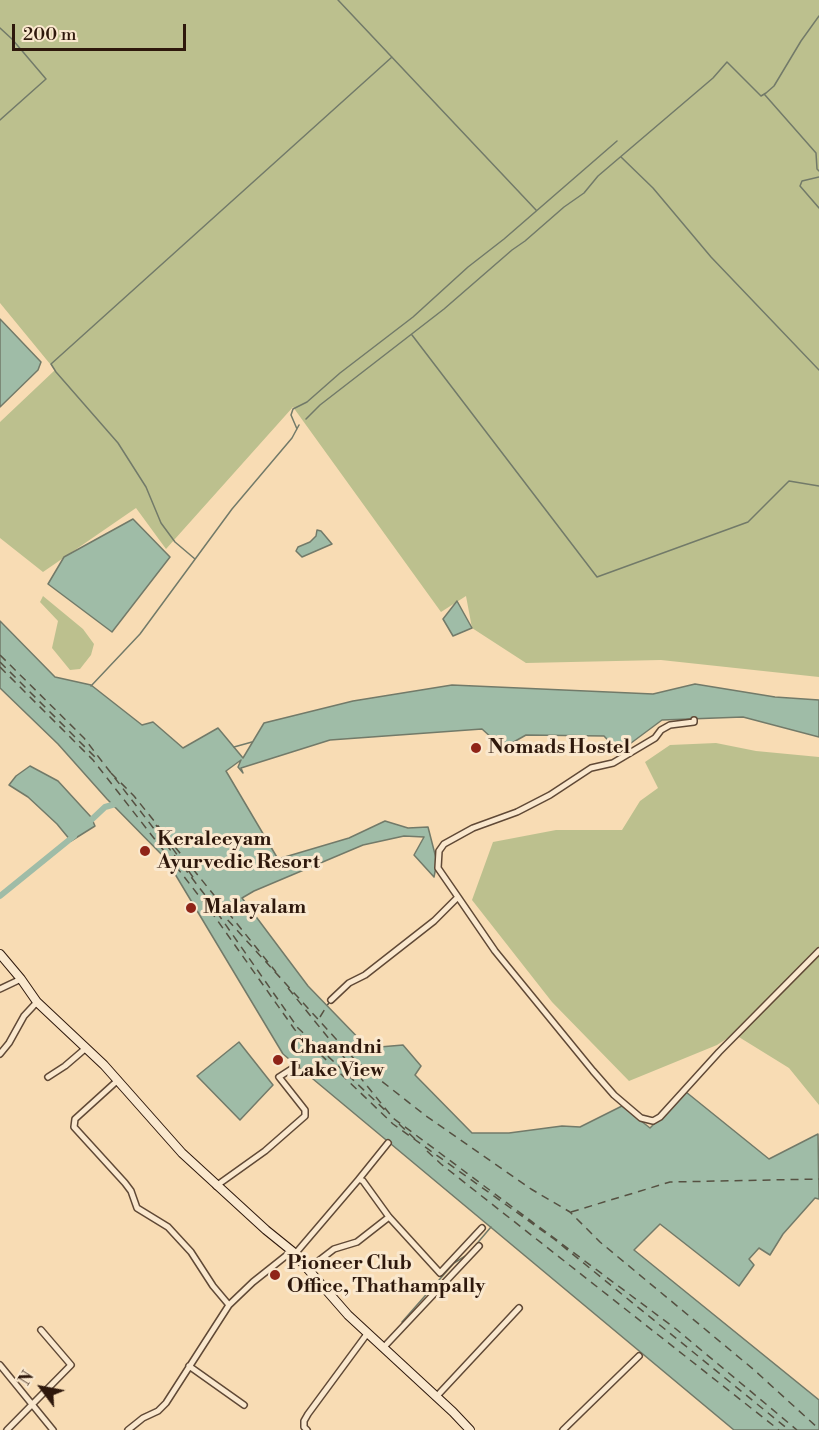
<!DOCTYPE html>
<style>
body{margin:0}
#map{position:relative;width:819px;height:1430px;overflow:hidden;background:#f8dcb4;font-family:"Libre Bodoni",serif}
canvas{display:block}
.north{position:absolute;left:12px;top:1358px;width:60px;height:60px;-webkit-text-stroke:4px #fae8ce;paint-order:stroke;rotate:302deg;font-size:16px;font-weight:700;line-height:24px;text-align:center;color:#2e180c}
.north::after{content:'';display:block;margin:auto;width:21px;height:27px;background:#2e180c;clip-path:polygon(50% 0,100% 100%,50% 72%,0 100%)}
.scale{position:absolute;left:12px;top:24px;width:174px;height:27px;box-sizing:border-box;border:3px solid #2e180c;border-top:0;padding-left:8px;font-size:18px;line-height:21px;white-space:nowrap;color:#2e180c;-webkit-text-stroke:4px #fae8ce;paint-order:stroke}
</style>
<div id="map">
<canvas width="819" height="1430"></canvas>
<div class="north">N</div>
<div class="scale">200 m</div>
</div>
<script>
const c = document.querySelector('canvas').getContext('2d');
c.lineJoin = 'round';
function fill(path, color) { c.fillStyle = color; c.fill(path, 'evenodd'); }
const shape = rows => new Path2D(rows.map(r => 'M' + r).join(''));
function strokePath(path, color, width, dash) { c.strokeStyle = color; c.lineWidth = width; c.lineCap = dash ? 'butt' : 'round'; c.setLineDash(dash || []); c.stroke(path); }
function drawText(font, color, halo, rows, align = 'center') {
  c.font = font + ' "Libre Bodoni",serif'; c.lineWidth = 6; c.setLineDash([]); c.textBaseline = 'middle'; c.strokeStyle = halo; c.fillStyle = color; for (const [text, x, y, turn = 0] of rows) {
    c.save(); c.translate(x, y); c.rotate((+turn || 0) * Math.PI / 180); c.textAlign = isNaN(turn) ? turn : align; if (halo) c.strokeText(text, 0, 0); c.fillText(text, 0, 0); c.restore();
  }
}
const green = shape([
 [0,0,819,0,819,677,661,660,526,663,472,628,466,596,441,612,293,407,166,549,136,508,43,572,0,538,0,422,55,370,0,303],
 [43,596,83,629,94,644,91,655,80,669,70,670,52,648,58,621,40,602],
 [716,743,756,751,819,757,819,1105,789,1068,734,1034,717,1045,629,1081,552,1002,472,900,493,842,556,830,622,830,640,801,658,788,645,762,670,745]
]);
const water = shape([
 [0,319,41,362,38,370,0,407,0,319],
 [133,519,170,557,112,632,48,584,64,557,133,519],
 [317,530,321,531,332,544,302,557,296,551,298,547,310,542,316,536,317,530],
 [457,601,472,628,453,636,443,619,457,601],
 [0,621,55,677,91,685,142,725,153,722,183,748,218,728,243,758,264,723,353,701,452,685,653,694,695,684,775,697,819,700,819,737,743,717,662,720,619,752,604,736,526,735,503,748,482,729,330,740,241,768,243,773,238,767,241,760,226,771,278,859,349,838,385,821,408,828,428,827,437,862,434,877,414,855,424,837,404,836,363,845,254,891,242,898,308,986,368,1048,403,1045,421,1066,415,1075,472,1133,509,1133,562,1126,580,1127,622,1106,650,1128,686,1092,769,1159,818,1134,819,1199,815,1198,783,1234,770,1255,759,1248,749,1259,754,1265,739,1286,660,1224,634,1250,819,1400,819,1430,734,1430,283,1054,166,859,107,799,58,744,0,688,0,621],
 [30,766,58,781,91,817,95,826,71,841,57,824,28,797,9,785,16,776,30,766],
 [239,1042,273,1085,240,1120,197,1076,239,1042]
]);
const stream = shape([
 [338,0,536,210],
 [0,28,12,39,46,79,0,120],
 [765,95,816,153,817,169,819,171],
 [621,157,653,188,711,257,819,370],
 [819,177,802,181,800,186,819,208],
 [412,335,597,577,748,522,789,481,819,486],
 [306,419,320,405,444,309,512,250,525,241,564,207,584,193,598,176,713,78,727,62,761,96,766,93,774,86,801,41,819,16],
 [297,429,291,415,293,409,307,402,340,373,413,317,468,267,504,239,617,141],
 [195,559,175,542,161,523,146,487,118,443,56,372,51,364,392,57],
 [91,686,140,634,232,509,292,438,299,425],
 [234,747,252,742],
 [474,1247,491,1227],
 [402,1322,454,1263,467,1255]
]);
const canal = shape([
 [88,823,105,807,119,803],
 [0,896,74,836]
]);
const ferry = shape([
 [0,655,84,738,205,895,356,1061,426,1116,531,1189,570,1212,600,1242,753,1369,819,1429],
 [0,662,99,761],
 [0,667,93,760,210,910,295,1030,393,1124,554,1239,789,1430],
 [111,773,134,796,276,972],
 [156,825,195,880],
 [209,901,298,1028,387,1112],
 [288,988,393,1118,676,1329,797,1430],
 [320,1017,330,1001],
 [399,1124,415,1139],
 [427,1151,441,1164,779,1430],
 [571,1212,670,1182,819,1179]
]);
const street = shape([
 [458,897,438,868,439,851,444,844,473,828,517,812,550,795,591,768,613,763,655,738,661,730,670,725,694,722,694,720],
 [0,989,21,979],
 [331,1000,349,983,365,975,434,921,458,897,495,951,593,1071,614,1095,641,1118,653,1121,660,1117,719,1052,819,951],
 [0,1054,9,1043,24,1016,37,1002],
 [48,1077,65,1066,86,1048],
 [118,1080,75,1119,74,1127,125,1183,131,1191,137,1208,168,1227,191,1252,213,1286,229,1305],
 [359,1179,388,1143],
 [216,1186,265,1151,305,1116,305,1110,279,1077,296,1066],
 [295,1254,359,1179,363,1181,389,1217,440,1273,482,1228],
 [308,1269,334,1249,357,1242,389,1217],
 [383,1348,479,1246],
 [0,1365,53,1430],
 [189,1366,244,1405],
 [436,1397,519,1308],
 [7,1430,71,1365,41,1330],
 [128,1430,143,1418,158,1411,166,1403,229,1305,253,1282,292,1251],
 [307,1430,304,1427,304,1421,308,1414,367,1334],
 [563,1430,639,1356]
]);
const secondary = shape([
 [0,954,21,979,37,1002,104,1065,182,1153,266,1230,292,1251,348,1315,453,1412,470,1430]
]);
const markers = [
 [476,748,6,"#8f2418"],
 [145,851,6,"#8f2418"],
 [191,908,6,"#8f2418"],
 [278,1060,6,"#8f2418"],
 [275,1275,6,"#8f2418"]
];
const poiNames = [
 ["Nomads Hostel",488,748],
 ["Keraleeyam",157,840],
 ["Ayurvedic Resort",157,863],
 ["Malayalam",203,908],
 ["Chaandni",290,1048],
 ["Lake View",290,1071],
 ["Pioneer Club",287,1264],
 ["Office, Thathampally",287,1287]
];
fill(green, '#bcc08e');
fill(water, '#9fbca7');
strokePath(water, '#727a69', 1.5);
strokePath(stream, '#727a69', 1.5);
strokePath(canal, '#9fbca7', 6);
strokePath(ferry, '#565142', 1.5, [8, 6]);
strokePath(street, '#604936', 8);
strokePath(secondary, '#2e180c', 10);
strokePath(street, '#fae8ce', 5);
strokePath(secondary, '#fae8ce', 8);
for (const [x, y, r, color] of markers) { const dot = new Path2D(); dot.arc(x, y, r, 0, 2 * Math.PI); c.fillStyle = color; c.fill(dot); strokePath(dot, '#fae8ce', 2); }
drawText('bold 20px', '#2e180c', '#fae8ce', poiNames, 'left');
</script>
